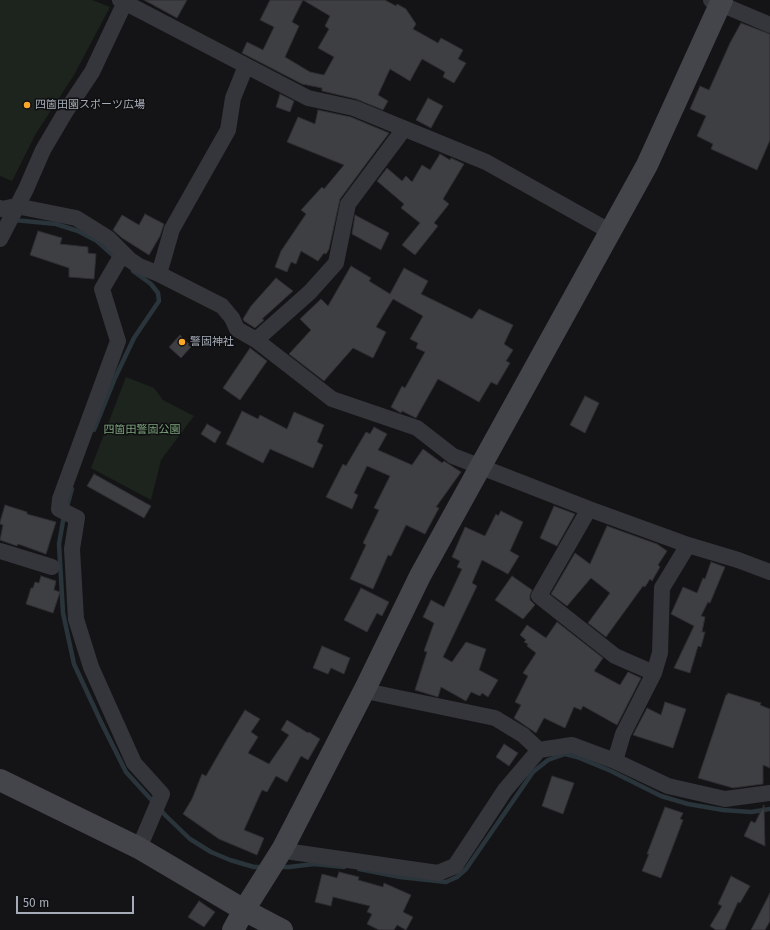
<!DOCTYPE html>
<meta charset="utf-8">
<style>
body{margin:0}
#map{position:relative;width:770px;height:930px;overflow:hidden;background:#141416;font-family:"Fira Sans",sans-serif}
canvas{display:block}
.scale{position:absolute;left:16px;top:896px;width:118px;height:18px;box-sizing:border-box;border:2px solid #a5acb7;border-top:0;padding-left:5px;font-size:12px;line-height:14px;white-space:nowrap;color:#a5acb7;-webkit-text-stroke:3px #0f0f11;paint-order:stroke}
</style>
<div id="map">
<canvas width="770" height="930"></canvas>
<div class="scale">50 m</div>
</div>
<script>
const c = document.querySelector('canvas').getContext('2d');
c.lineJoin = 'round';
function fill(path, color) { c.fillStyle = color; c.fill(path, 'evenodd'); }
const shape = rows => new Path2D(rows.map(r => 'M' + r).join(''));
function strokePath(path, color, width, dash) { c.strokeStyle = color; c.lineWidth = width; c.lineCap = dash ? 'butt' : 'round'; c.setLineDash(dash || []); c.stroke(path); }
function drawText(font, color, halo, rows, align = 'center') {
  c.font = font + ' "Fira Sans","Noto Sans JP",sans-serif'; c.lineWidth = 3; c.setLineDash([]); c.textBaseline = 'middle'; c.strokeStyle = halo; c.fillStyle = color; for (const [text, x, y, turn = 0] of rows) {
    c.save(); c.translate(x, y); c.rotate((+turn || 0) * Math.PI / 180); c.textAlign = isNaN(turn) ? turn : align; if (halo) c.strokeText(text, 0, 0); c.fillText(text, 0, 0); c.restore();
  }
}
const green = shape([
 [0,0,92,0,110,7,74,75,35,135,12,181,0,176],
 [126,377,154,388,163,400,194,416,161,460,151,500,91,468]
]);
const stream = shape([
 [14,220,56,224,78,231,97,241,116,258],
 [94,430,115,378,134,338,159,301,158,293,151,284,133,271],
 [72,489,63,521,59,544,63,613,74,664,101,722,126,772,166,816,190,839,211,852,230,860,254,867,262,867],
 [278,867,289,867,314,864,344,867],
 [359,869,400,877,446,882,457,877,466,869,533,772,548,760,565,754,577,757,611,771,661,796,688,804,723,810,751,812,770,809]
]);
const building = shape([
 [144,0,187,0,177,18,144,0],
 [270,0,385,0,396,6,397,4,406,9,416,24,413,29,438,43,441,38,463,50,458,59,466,63,454,83,443,77,445,72,422,59,410,81,390,69,378,95,388,101,383,110,356,99,322,91,322,88,302,84,242,53,247,42,263,50,274,27,260,20,270,0],
 [303,0,330,16,325,26,329,29,318,48,334,57,324,75,310,72,285,57,299,26,292,22,303,0],
 [741,23,770,34,770,140,757,170,711,149,713,144,697,136,706,116,690,109,700,86,709,90,730,43,741,23],
 [280,94,294,101,290,112,276,107,280,94],
 [428,98,443,106,431,128,416,120,428,98],
 [318,110,351,117,389,133,340,199,329,249,326,254,324,253,318,261,301,251,296,264,291,262,287,272,275,267,281,251,306,214,301,210,322,187,324,189,344,165,287,142,298,117,315,124,318,110],
 [440,154,450,160,451,158,464,164,443,199,449,204,434,223,438,226,415,255,402,245,420,223,401,208,404,204,377,181,387,168,402,181,406,176,412,182,422,165,430,170,440,154],
 [145,214,164,224,160,236,149,255,122,238,113,230,122,215,139,225,145,214],
 [355,215,389,233,381,250,352,234,355,215],
 [38,231,62,238,60,244,88,247,88,253,96,254,94,279,69,277,69,268,30,255,38,231],
 [351,266,371,278,369,281,390,294,404,268,428,281,421,294,472,319,479,309,513,325,504,344,513,350,506,361,510,363,497,385,491,382,479,402,438,379,416,418,402,411,401,413,391,407,402,386,405,388,425,352,416,348,418,343,410,339,423,316,393,299,376,327,386,332,373,358,353,348,324,381,289,354,311,330,300,319,321,299,328,306,351,266],
 [276,278,293,291,262,319,264,320,255,328,244,321,243,319,251,306,276,278],
 [180,335,189,344,188,345,191,347,181,358,169,347,180,335],
 [250,348,267,361,240,400,223,388,250,348],
 [585,396,599,403,585,433,570,425,585,396],
 [242,411,258,419,260,415,287,429,294,412,324,425,317,442,323,445,313,468,270,449,263,463,226,444,242,411],
 [207,424,221,432,215,443,201,434,207,424],
 [374,427,387,434,378,450,412,465,423,449,442,463,444,461,461,472,436,507,439,508,425,534,406,525,391,556,388,555,373,589,350,579,366,545,363,543,379,510,374,508,390,476,367,466,354,493,358,495,352,509,326,497,343,464,346,466,366,432,370,434,374,427],
 [94,474,151,506,144,518,87,486,94,474],
 [5,505,27,512,27,514,56,522,46,554,18,544,17,546,0,540,3,525,0,524,0,522,5,505],
 [554,506,575,514,557,546,540,538,554,506],
 [501,511,523,522,510,551,519,556,508,574,482,560,472,583,477,586,443,657,452,662,466,642,486,649,479,670,498,680,488,697,482,693,480,696,471,692,466,701,441,687,438,697,415,690,427,652,424,651,434,623,423,617,431,600,444,607,462,569,457,567,460,561,452,557,465,527,485,536,496,514,498,516,501,511],
 [607,526,657,544,667,551,658,565,660,567,652,581,650,579,645,587,643,586,606,637,588,623,610,593,591,578,567,606,551,594,575,553,590,564,607,526],
 [711,562,725,567,710,603,708,602,701,616,705,617,702,632,705,632,701,647,698,646,690,673,674,668,694,626,671,614,683,587,697,593,703,578,705,579,711,562],
 [41,576,56,581,54,590,60,592,53,613,26,604,31,588,33,588,35,582,39,583,41,576],
 [512,576,532,590,530,595,530,600,535,605,523,619,495,600,512,576],
 [361,588,389,602,382,616,377,613,367,632,344,620,361,588],
 [557,622,603,658,594,671,620,685,628,672,641,678,617,725,583,706,581,710,574,707,565,728,544,718,536,733,514,718,521,705,515,702,528,676,523,673,536,653,527,646,528,644,524,642,526,640,520,635,527,625,546,638,557,622],
 [322,646,350,658,344,674,331,668,328,674,313,668,322,646],
 [728,693,761,703,760,705,770,709,770,768,763,765,763,784,733,788,698,778,726,695,727,695,728,693],
 [665,702,686,709,673,748,633,735,647,708,661,715,665,702],
 [245,710,260,719,251,732,258,737,248,753,269,764,289,735,281,730,287,720,308,733,309,732,320,739,308,760,301,756,287,782,276,776,267,792,262,790,244,830,264,838,257,855,219,839,183,814,192,799,202,774,206,776,225,743,245,710],
 [504,744,518,753,509,766,496,757,504,744],
 [552,776,574,783,563,814,542,806,552,776],
 [764,805,765,846,744,836,751,821,755,823,764,805],
 [665,807,683,813,680,819,683,820,661,878,642,871,649,854,647,854,665,807],
 [339,872,359,877,358,880,383,887,384,883,411,895,403,912,413,917,406,930,397,925,394,930,379,930,367,924,372,914,367,912,370,906,333,897,331,906,315,902,322,874,337,878,339,872],
 [731,876,750,886,740,903,738,902,725,930,716,930,710,926,722,906,718,904,731,876],
 [770,893,770,921,765,930,751,930,770,893],
 [199,901,215,912,204,927,188,917,199,901]
]);
const street = shape([
 [120,0,308,98,354,108,486,162,611,232],
 [711,0,770,25],
 [0,208,2,209,16,206,76,218,108,238,130,260,139,266,159,274,222,306,232,318,237,329,256,340,332,399,417,428,453,456,589,509,688,545,738,560,770,572],
 [0,239,26,189,43,150,66,111,92,72,126,0],
 [123,253,102,289,118,341,60,499,59,509,77,518,72,549,76,619,91,667,134,763,162,794,139,848],
 [159,274,172,229,228,130,233,98,246,66],
 [256,340,310,292,336,263,348,204,404,129],
 [589,509,539,596,615,656,654,673,660,653,662,588,688,545],
 [0,551,52,567],
 [366,687,375,693,495,718,523,735,539,750],
 [615,761,623,734,654,673],
 [283,848,292,852,438,873,455,866,505,790,539,750,572,745,615,761,668,786,725,799,770,793]
]);
const secondary = shape([
 [0,780,139,848,244,910,282,930],
 [233,930,244,910,283,848,366,687,420,576,647,165,722,0]
]);
const markers = [
 [27,105,4,"#fba728"],
 [182,342,4,"#fba728"]
];
const poiNames = [
 ["四箇田園スポーツ広場",35,105],
 ["警固神社",190,342]
];
const parkNames = [
 ["四箇田警固公園",142,430]
];
fill(green, '#1c241d');
strokePath(stream, '#2a343b', 4.5);
fill(building, '#3e3f43');
strokePath(building, '#2e2e32', 1);
strokePath(street, '#35363b', 16);
strokePath(secondary, '#43454b', 22);
for (const [x, y, r, color] of markers) { const dot = new Path2D(); dot.arc(x, y, r, 0, 2 * Math.PI); c.fillStyle = color; c.fill(dot); strokePath(dot, '#0f0f11', 1.5); }
drawText('11px', '#a5acb7', '#0f0f11', poiNames, 'left');
drawText('11px', '#7ba37b', '#0f0f11', parkNames);
</script>
